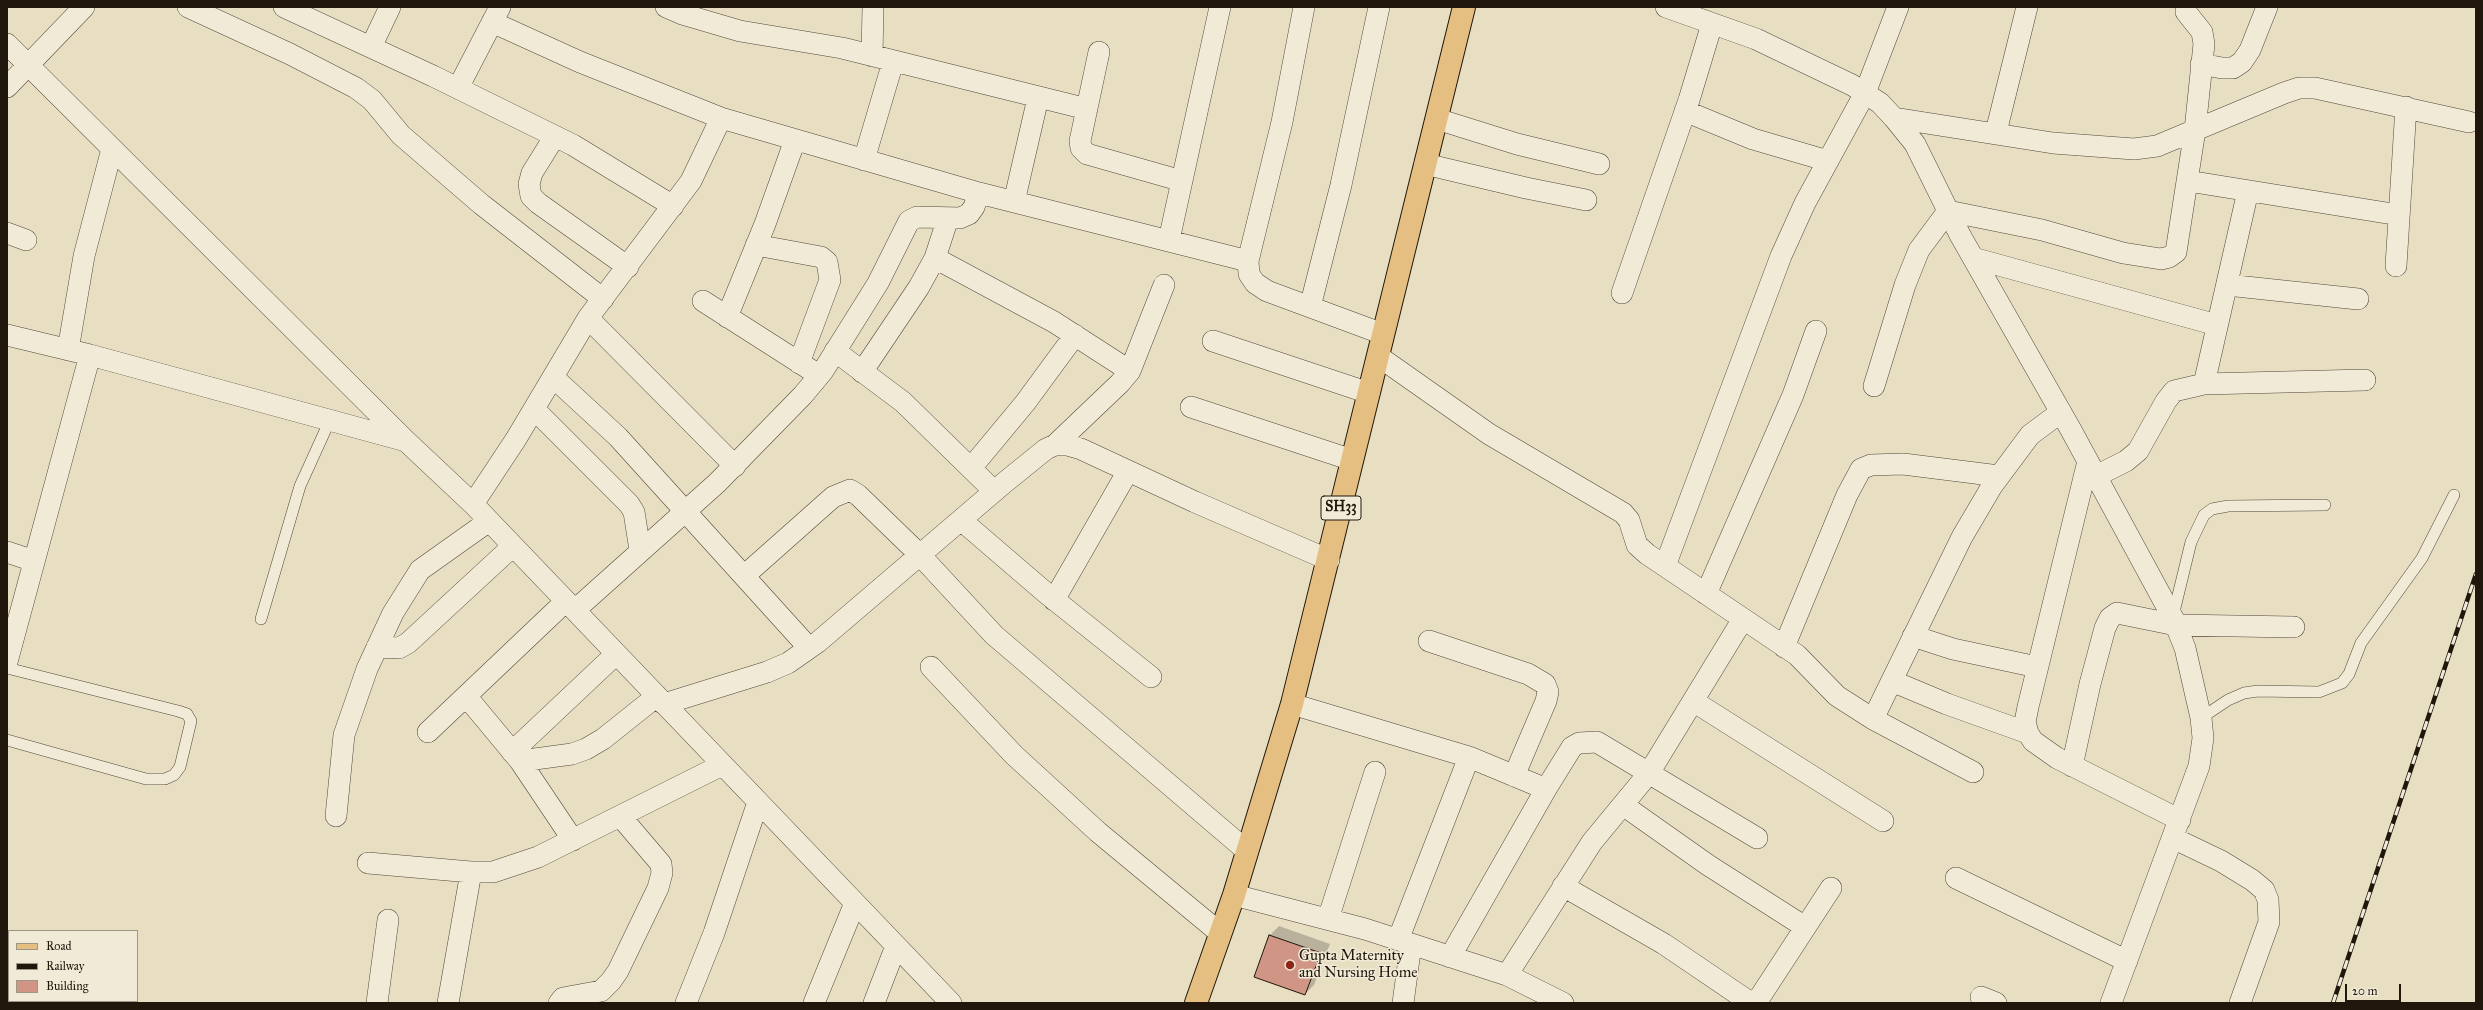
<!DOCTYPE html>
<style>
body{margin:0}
#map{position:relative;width:2483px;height:1010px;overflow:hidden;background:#e8dec2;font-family:"IM FELL Great Primer",serif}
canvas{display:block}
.frame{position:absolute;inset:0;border:8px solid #20160c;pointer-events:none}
.legend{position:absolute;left:8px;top:930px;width:130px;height:72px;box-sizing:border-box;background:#f0ead7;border:1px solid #9d9586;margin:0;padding:5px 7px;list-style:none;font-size:12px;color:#20160c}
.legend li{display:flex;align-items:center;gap:8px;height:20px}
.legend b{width:20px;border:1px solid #9d9586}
.scale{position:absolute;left:2345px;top:984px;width:56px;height:18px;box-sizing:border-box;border:2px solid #20160c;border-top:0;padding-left:5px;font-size:12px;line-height:14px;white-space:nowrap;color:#20160c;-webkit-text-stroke:3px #f0ead7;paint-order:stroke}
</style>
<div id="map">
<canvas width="2483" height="1010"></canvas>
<div class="frame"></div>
<ul class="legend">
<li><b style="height:5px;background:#e4bf81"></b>Road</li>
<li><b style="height:5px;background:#20160c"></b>Railway</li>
<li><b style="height:11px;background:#d09584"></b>Building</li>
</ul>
<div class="scale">20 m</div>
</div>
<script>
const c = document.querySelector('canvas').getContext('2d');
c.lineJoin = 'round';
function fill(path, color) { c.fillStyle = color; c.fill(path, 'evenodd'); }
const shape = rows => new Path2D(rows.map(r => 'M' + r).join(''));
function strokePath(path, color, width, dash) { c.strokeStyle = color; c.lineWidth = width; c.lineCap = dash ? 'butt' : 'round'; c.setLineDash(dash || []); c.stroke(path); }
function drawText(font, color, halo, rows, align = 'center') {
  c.font = font + ' "IM FELL Great Primer",serif'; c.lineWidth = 3; c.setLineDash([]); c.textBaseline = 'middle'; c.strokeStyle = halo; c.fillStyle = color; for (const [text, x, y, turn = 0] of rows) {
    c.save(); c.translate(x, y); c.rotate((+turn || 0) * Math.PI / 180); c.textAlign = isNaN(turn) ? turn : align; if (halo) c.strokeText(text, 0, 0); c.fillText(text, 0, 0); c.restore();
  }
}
const shadow = shape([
 [1279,926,1330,944,1314,985,1305,994,1255,976,1270,935]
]);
const building = shape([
 [1269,935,1321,953,1305,995,1254,977,1269,935]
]);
const lane = shape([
 [2173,616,2191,542,2204,515,2212,509,2228,506,2325,505],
 [261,619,300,486,330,420],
 [7,668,178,711,187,714,191,721,180,767,174,775,165,779,146,779,7,740],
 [2201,718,2228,700,2244,693,2258,691,2319,692,2342,683,2349,674,2361,643,2422,558,2454,495]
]);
const street = shape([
 [188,7,290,54,356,88,372,100,401,135,481,204,603,299],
 [284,7,433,76,573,145,673,206],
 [666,7,682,14,740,31,842,48,1087,109],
 [1304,7,1282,122,1248,261,1249,274,1255,283,1267,291,1383,334],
 [1666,7,1756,39,1852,85,1880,103,1894,118,1915,144,1960,235,2071,430,2173,618,2185,648,2201,718,2203,738,2199,766,2111,1003],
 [492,22,580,62,721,118,979,193,1248,261],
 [7,44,406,441],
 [371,47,390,7],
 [1099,52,1080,141,1081,148,1087,154,1182,181],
 [872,56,873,7],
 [2201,64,2222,68,2233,68,2242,62,2250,50,2267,7],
 [7,87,84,7],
 [458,88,500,7],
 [1685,111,1753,139,1828,161],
 [1894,118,2053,143,2134,149,2157,146,2284,93,2299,88,2315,88,2469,122],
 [1437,119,1517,144,1599,164],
 [1996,132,2027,7],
 [555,136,532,173,529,184,531,196,538,203,628,267],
 [864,160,893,62],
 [1425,164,1526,188,1586,200],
 [2188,181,2399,215],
 [1014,202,1038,98],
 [7,233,26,240],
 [1169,240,1220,7],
 [756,245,821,257,827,262,830,280,799,363],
 [935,258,1054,322,1130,371],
 [1973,258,2217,325],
 [2396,266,2406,107],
 [2227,285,2358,299],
 [1622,293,1689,100,1712,24],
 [703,301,811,370],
 [1310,307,1341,185,1379,7],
 [727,317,765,224,795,140],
 [588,318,735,466],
 [7,335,90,355,406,441,473,504,951,1003],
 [1213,341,1369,393],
 [68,350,84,256,112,149],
 [835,351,903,402,994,491],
 [1378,356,1489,434,1623,513,1629,520,1637,545,1647,554,1797,655,1837,696,1873,719,1973,772],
 [862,372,919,287,935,258,948,218],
 [553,377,618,437,809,648],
 [2204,384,2248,191],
 [1874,386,1905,285,1919,250,1948,211,2042,230,2123,253,2161,259,2169,257,2176,252,2195,130,2204,44,2202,32,2186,12,2186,7],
 [1191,407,1352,460],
 [534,409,629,504,634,512,640,550],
 [1055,445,1120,383,1130,371,1164,285],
 [2088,461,2028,707,2025,722,2028,733,2033,741,2057,758,2180,820],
 [971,468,1025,403,1075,335],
 [2096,476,2126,461,2138,451,2166,401,2174,391,2204,384,2365,380],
 [473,504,516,439,588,318,691,181,721,118],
 [961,520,1046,593,1151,677],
 [7,552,34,561],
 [1665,566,1781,256,1805,203,1865,93,1898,7],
 [744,576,833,497,850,490,858,495,920,555,994,635,1247,851],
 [1706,594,1793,395,1816,331],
 [1054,600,1128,471],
 [575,610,717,483,803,395,823,371,878,283,909,221,917,217,960,218,969,214,974,207,979,193],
 [1913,636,1953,649,2037,667],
 [1429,641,1528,674,1545,684,1548,692,1546,701,1514,776],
 [377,647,399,648,408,643,513,546],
 [1784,647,1847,495,1861,469,1871,465,1903,464,1999,476],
 [7,662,90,355],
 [931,667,1014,755,1098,832,1220,933],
 [1892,681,1947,704,2028,733],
 [466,696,520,761,573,840],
 [1693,701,1883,821],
 [664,704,767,672,788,663,818,642,1004,483,1046,449,1055,445,1067,445,1081,449,1195,502,1329,560],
 [1292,704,1469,757,1546,789],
 [1873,719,1962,537,1992,486,2030,435,2061,412],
 [428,732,566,601],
 [512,752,616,654],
 [520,761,572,754,586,749,603,739,657,696],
 [2072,766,2090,684,2105,628,2110,618,2117,613,2176,625,2294,627],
 [1623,805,1708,865,1805,927],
 [336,816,344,735,367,669,393,613,420,570,489,521],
 [2173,838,2221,861,2252,880,2264,890,2268,900,2269,922,2240,1003],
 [368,863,471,872,493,872,538,857,722,765],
 [1956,878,2127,961],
 [1563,886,1664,944,1751,1003],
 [1234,895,1365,929,1507,975,1563,1003],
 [1328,919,1375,772],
 [1398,940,1469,757],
 [1450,957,1546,789,1572,747,1579,743,1597,742,1757,838],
 [1507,975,1592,842,1649,773,1743,619],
 [1981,997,1996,1003],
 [377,1003,388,920],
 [448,1003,471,872],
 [559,1003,563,998,601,991,611,981,618,971,658,888,662,873,661,864,621,817],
 [686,1003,714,933,758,802],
 [814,1003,855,903],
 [874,1003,896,946],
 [1403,1003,1411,944],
 [1756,1003,1831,888]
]);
const primary = shape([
 [1196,1003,1234,895,1292,704,1464,7]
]);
const rail = shape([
 [2333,1003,2476,574]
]);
const markers = [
 [1290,965,5,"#8f2418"]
];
const shields = [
 [1341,508,40]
];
const shieldNames = [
 ["SH33",1341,508]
];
const poiNames = [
 ["Gupta Maternity",1299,956],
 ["and Nursing Home",1299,973]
];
fill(shadow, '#0003');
fill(building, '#d09584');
strokePath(building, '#20160c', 1);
strokePath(lane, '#52483a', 12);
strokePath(street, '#52483a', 22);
strokePath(primary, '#20160c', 24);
strokePath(lane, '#f0ead7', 11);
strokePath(street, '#f0ead7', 21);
strokePath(primary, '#e4bf81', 22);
strokePath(rail, '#20160c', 4.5);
strokePath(rail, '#f0ead7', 3, [9]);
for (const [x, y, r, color] of markers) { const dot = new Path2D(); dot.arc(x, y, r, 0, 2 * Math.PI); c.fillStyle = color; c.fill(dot); strokePath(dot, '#f0ead7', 1.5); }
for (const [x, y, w] of shields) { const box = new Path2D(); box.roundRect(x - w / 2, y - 12, w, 24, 3); c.fillStyle = '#f0ead7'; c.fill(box); strokePath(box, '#20160c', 1); }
drawText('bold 14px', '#20160c', null, shieldNames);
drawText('15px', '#20160c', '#f0ead7', poiNames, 'left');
</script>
